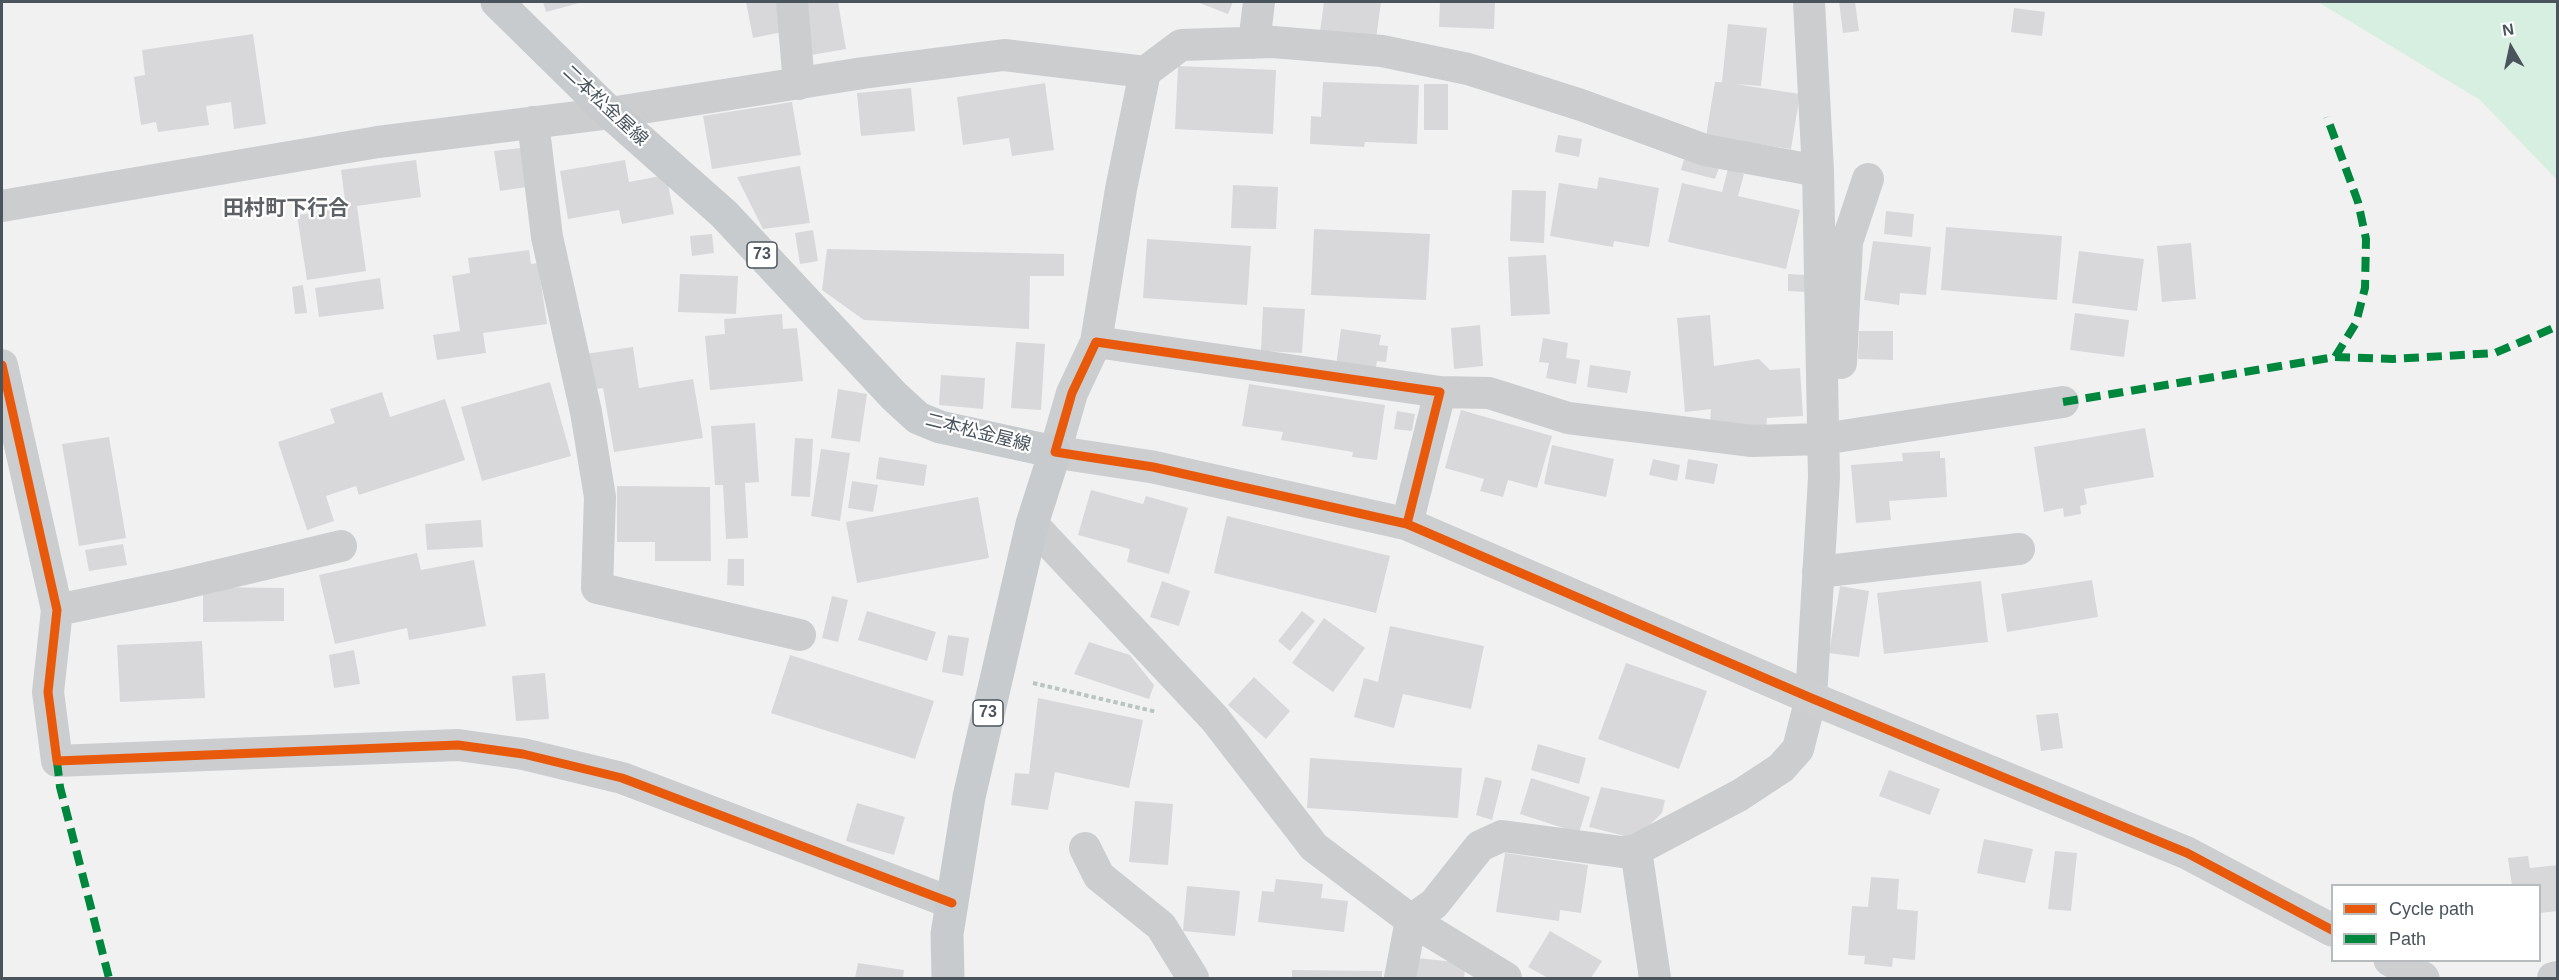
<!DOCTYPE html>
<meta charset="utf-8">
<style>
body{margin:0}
#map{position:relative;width:2559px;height:980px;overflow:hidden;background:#f2f1f1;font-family:Helvetica,sans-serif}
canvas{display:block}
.frame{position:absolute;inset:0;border:3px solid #49545d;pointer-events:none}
.legend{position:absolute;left:2331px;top:884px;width:210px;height:78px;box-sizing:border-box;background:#fff;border:2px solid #b6bbbe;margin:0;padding:8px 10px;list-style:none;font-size:18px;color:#49545d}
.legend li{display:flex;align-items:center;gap:12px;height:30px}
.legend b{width:30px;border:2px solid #b6bbbe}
.north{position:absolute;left:2481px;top:18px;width:60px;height:60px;-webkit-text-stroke:4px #fff;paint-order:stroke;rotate:351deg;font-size:16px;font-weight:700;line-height:24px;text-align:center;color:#49545d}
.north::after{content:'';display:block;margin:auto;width:21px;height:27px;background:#49545d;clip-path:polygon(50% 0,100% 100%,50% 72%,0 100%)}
</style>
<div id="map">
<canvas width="2559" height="980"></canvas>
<div class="frame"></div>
<ul class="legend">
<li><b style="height:8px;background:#e8590c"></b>Cycle path</li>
<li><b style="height:8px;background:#00873e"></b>Path</li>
</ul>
<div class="north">N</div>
</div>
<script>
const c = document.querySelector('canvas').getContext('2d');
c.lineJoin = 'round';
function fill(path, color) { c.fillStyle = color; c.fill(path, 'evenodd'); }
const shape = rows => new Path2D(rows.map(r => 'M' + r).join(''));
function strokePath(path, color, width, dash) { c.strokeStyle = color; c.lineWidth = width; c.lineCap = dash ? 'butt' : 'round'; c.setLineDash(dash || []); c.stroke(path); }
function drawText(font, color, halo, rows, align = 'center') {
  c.font = font + ' Helvetica,"Noto Sans JP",sans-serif'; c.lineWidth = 4.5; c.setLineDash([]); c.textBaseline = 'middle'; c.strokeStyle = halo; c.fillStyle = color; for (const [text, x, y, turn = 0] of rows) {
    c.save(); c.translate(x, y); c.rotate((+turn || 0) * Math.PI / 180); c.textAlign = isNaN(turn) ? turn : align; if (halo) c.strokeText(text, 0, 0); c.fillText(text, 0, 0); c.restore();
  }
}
const green = shape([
 [2318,2,2557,2,2557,180,2480,100]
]);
const building = shape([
 [543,2,583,2,546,12],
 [746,2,776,2,782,32,753,38],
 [803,2,838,2,846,49,811,55],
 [1197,2,1233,2,1228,14],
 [1324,2,1381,2,1376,39,1320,32],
 [1440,2,1495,2,1494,29,1439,27],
 [1839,2,1855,2,1859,31,1843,33],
 [2014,8,2045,12,2042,36,2011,32],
 [1728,24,1767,28,1761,86,1735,84,1800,94,1791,149,1706,136,1715,82,1722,82],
 [253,34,266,124,234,129,231,102,206,106,209,125,158,132,156,122,141,125,134,77,145,75,142,50],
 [1178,66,1276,70,1273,134,1175,129],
 [1323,82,1419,85,1417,144,1365,142,1364,147,1310,144,1311,116,1321,117],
 [1045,83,1054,150,1012,156,1009,138,963,145,957,97],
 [1424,84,1448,84,1448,130,1424,130],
 [911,88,915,131,861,136,857,93],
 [792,102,801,155,712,169,703,116],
 [1558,135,1582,139,1579,157,1555,152],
 [521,148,527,187,500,191,494,151],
 [1684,159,1719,168,1715,179,1681,170],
 [416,160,421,197,357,206,366,271,307,280,297,215,346,208,341,170],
 [625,160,629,182,666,175,674,214,622,224,619,210,568,219,560,171],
 [800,166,810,223,763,229,737,177],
 [1728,169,1744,174,1738,196,1800,210,1786,269,1668,242,1682,183,1722,192],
 [1599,177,1659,188,1649,247,1614,241,1613,247,1550,236,1559,183,1597,189],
 [1233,185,1278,187,1276,229,1231,228],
 [1512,190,1546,191,1544,243,1510,241],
 [1886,211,1914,214,1912,237,1884,234],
 [1946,227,2062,236,2057,300,1941,290],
 [1314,229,1430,234,1426,300,1311,295],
 [813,230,818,261,800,264,795,233],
 [712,234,714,253,692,256,690,236],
 [1147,239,1251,246,1247,305,1143,298],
 [1873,241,1931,247,1926,295,1900,293,1899,305,1864,300],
 [2191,243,2196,299,2162,302,2157,246],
 [827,249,1064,254,1064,276,1030,276,1029,329,864,320,822,290],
 [529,250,531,264,538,263,547,324,483,333,486,353,437,360,433,335,460,331,452,276,470,273,468,258],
 [2079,251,2144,259,2137,311,2072,303],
 [1546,255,1550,314,1511,316,1508,257],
 [680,274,738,276,736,314,678,312],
 [1788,274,1806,275,1805,292,1788,291],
 [380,278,384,309,319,317,315,288],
 [303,285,307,313,295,314,292,287],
 [1263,307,1305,309,1302,353,1261,351],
 [2075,313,2129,320,2124,357,2070,350],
 [782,314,783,329,797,328,803,381,710,390,705,336,725,334,724,319],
 [1710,315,1714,366,1759,359,1770,370,1800,368,1803,416,1767,418,1766,429,1710,425,1711,409,1685,412,1677,318],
 [1480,325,1483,366,1454,369,1451,328],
 [1341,329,1381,335,1379,345,1388,346,1386,362,1377,361,1375,372,1336,366],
 [1859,331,1893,331,1893,360,1858,359],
 [1543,338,1568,343,1566,358,1580,360,1576,384,1546,378,1549,363,1539,362],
 [1016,342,1045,344,1041,410,1011,408],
 [633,347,639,388,693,379,703,438,614,452,603,388,590,390,585,354],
 [1590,365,1631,371,1627,393,1587,387],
 [941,375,985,378,983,409,939,405],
 [550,382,571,456,482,481,461,407],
 [1249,384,1385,405,1377,460,1352,457,1353,452,1281,440,1283,432,1242,426],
 [838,389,867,394,860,442,831,438],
 [382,392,390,417,445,399,465,460,359,495,356,486,326,496,334,521,307,530,278,442,335,423,330,409],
 [1461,410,1552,436,1537,488,1508,480,1503,497,1480,491,1484,479,1445,468],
 [1397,411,1415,414,1412,431,1394,429],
 [755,423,759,482,745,483,748,538,726,539,723,485,715,485,711,426],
 [2145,428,2154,477,2084,489,2087,504,2080,506,2081,514,2064,517,2063,508,2044,512,2034,447],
 [109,437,126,538,79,546,62,444],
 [795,438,813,439,810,497,791,496],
 [1552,445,1614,459,1606,497,1544,484],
 [821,449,850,453,840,521,811,516],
 [1940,451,1940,458,1945,458,1947,497,1889,501,1891,520,1856,523,1851,465,1903,461,1902,453],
 [879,457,927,465,924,486,876,479],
 [1653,459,1680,465,1677,481,1649,475],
 [1688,459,1718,464,1714,484,1685,479],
 [852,481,878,485,873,512,848,508],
 [617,486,710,487,711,561,655,561,655,542,617,542],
 [1091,490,1143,504,1146,496,1188,508,1169,574,1127,562,1130,549,1078,535],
 [978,497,989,558,857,583,846,522],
 [1227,516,1390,556,1376,613,1214,573],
 [481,520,483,547,427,550,425,524],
 [123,544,127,565,89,571,85,550],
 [417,553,421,570,474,560,486,626,409,640,407,628,335,644,319,575],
 [728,559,744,559,744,586,727,585],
 [2092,580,2098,617,2007,632,2001,594],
 [1162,581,1190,591,1179,626,1150,617],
 [1981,581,1988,642,1884,654,1877,593],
 [1840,586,1869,591,1859,657,1829,653],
 [203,587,284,588,284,621,203,622],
 [832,596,848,600,838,642,822,638],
 [867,611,936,632,927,661,858,640],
 [1302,611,1315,621,1290,651,1278,641],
 [1324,618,1365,648,1333,692,1292,663],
 [1390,626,1484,646,1471,709,1403,694,1394,728,1354,717,1364,678,1378,682],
 [948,635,969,638,963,676,942,672],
 [202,641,205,698,120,702,117,645],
 [1089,642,1130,655,1154,685,1149,699,1074,674],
 [354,650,360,684,334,688,329,655],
 [790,655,934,701,915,759,771,713],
 [1626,663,1707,691,1679,769,1598,739],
 [545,673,549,719,516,721,512,676],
 [1254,677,1290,711,1266,739,1228,705],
 [1038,698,1143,720,1129,788,1055,772,1048,810,1011,805,1015,773,1029,774],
 [2058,713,2063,748,2041,751,2036,715],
 [1538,744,1586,758,1579,784,1531,770],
 [1310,758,1462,768,1458,818,1307,808],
 [1889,770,1940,789,1930,815,1879,796],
 [1485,777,1502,781,1492,820,1476,815],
 [1531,778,1590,797,1579,833,1520,814],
 [1601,787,1665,800,1662,813,1641,833,1625,836,1589,827],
 [1135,801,1173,804,1168,865,1129,862],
 [857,803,905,817,894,855,846,841],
 [1984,839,2033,849,2025,883,1977,873],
 [2055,851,2077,853,2071,911,2048,909],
 [1505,853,1588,865,1581,913,1560,910,1559,921,1496,912],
 [2528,856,2530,868,2558,865,2558,911,2540,913,2540,886,2512,886,2508,858],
 [1871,877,1899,879,1897,909,1918,911,1915,960,1893,958,1892,967,1864,964,1865,956,1848,955,1852,906,1868,907],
 [1276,879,1323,884,1321,898,1348,901,1344,932,1258,922,1262,891,1274,892],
 [1187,886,1240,891,1235,936,1183,931],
 [1550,931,1602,961,1591,978,1548,978,1528,967],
 [1416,958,1466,963,1464,978,1414,978],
 [858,963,904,970,903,978,855,978],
 [1292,970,1382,971,1382,978,1292,978]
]);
const path = shape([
 [1033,683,1157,712]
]);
const street = shape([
 [792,2,799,84],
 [1254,43,1259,2],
 [533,122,547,237,586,412,600,497,597,588,800,635],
 [2,206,378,142,610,113,863,73,1004,55,1145,72],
 [1096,342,1121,189,1145,72,1181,45,1273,42,1382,51,1468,69,1581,105,1705,150,1818,171],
 [1841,363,1847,242,1868,179],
 [2,365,57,610,48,692,57,761,458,745,523,754,622,778,952,903],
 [1440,392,1489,393,1568,418,1752,441,1823,439,2063,402],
 [1055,452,1072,393,1096,342,1440,392,1407,524],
 [1032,524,1215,719,1314,847,1411,920,1506,978],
 [1818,572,2019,549],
 [57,610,173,586,341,546],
 [1085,848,1099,876,1161,926,1193,978],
 [1636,850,1655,978],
 [1400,978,1411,920,1434,904,1480,846,1502,836,1622,852,1636,850,1740,795,1781,768,1798,749,1811,698,1824,478,1818,171,1809,2],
 [2553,978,2558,977]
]);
const secondary = shape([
 [1055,452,1153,467,1407,524,1811,698,2187,853,2332,930],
 [2390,960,2423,978]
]);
const primary = shape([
 [497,2,610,113,724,214,894,396,918,418,940,427,1055,452,1032,524,969,797,947,934,948,978]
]);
const quiet = shape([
 [2335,357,2393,359,2495,353,2558,326],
 [2063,402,2335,357,2356,323,2365,288,2366,239,2358,202,2327,117],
 [57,761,60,787,109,978]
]);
const cycleway = shape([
 [2,365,57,610,48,692,57,761,458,745,523,754,622,778,952,903],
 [1407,524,1440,392,1096,342,1072,393,1055,452,1153,467,1407,524,1811,698,2187,853,2332,930]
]);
const shields = [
 [762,255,30],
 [988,713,30]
];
const shieldNames = [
 ["73",762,255],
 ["73",988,713]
];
const streetNames = [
 ["二本松金屋線",605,106,43],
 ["二本松金屋線",978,433,14]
];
const quarterNames = [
 ["田村町下行合",286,209]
];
fill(green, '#d7efe0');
fill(building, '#d8d8da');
strokePath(path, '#b9c5c1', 4, [4.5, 3]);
strokePath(street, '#cbcdcf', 32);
strokePath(secondary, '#ccced0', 33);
strokePath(primary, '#c8cbcd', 33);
strokePath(quiet, '#00873e', 8, [15, 8]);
strokePath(cycleway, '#e8590c', 9);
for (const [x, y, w] of shields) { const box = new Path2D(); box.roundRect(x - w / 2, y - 13, w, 26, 4.5); c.fillStyle = '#fff'; c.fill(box); strokePath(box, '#49545d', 1.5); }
drawText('bold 16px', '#49545d', null, shieldNames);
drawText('18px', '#49545d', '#fff', streetNames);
drawText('bold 21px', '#5d6165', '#fff', quarterNames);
</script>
